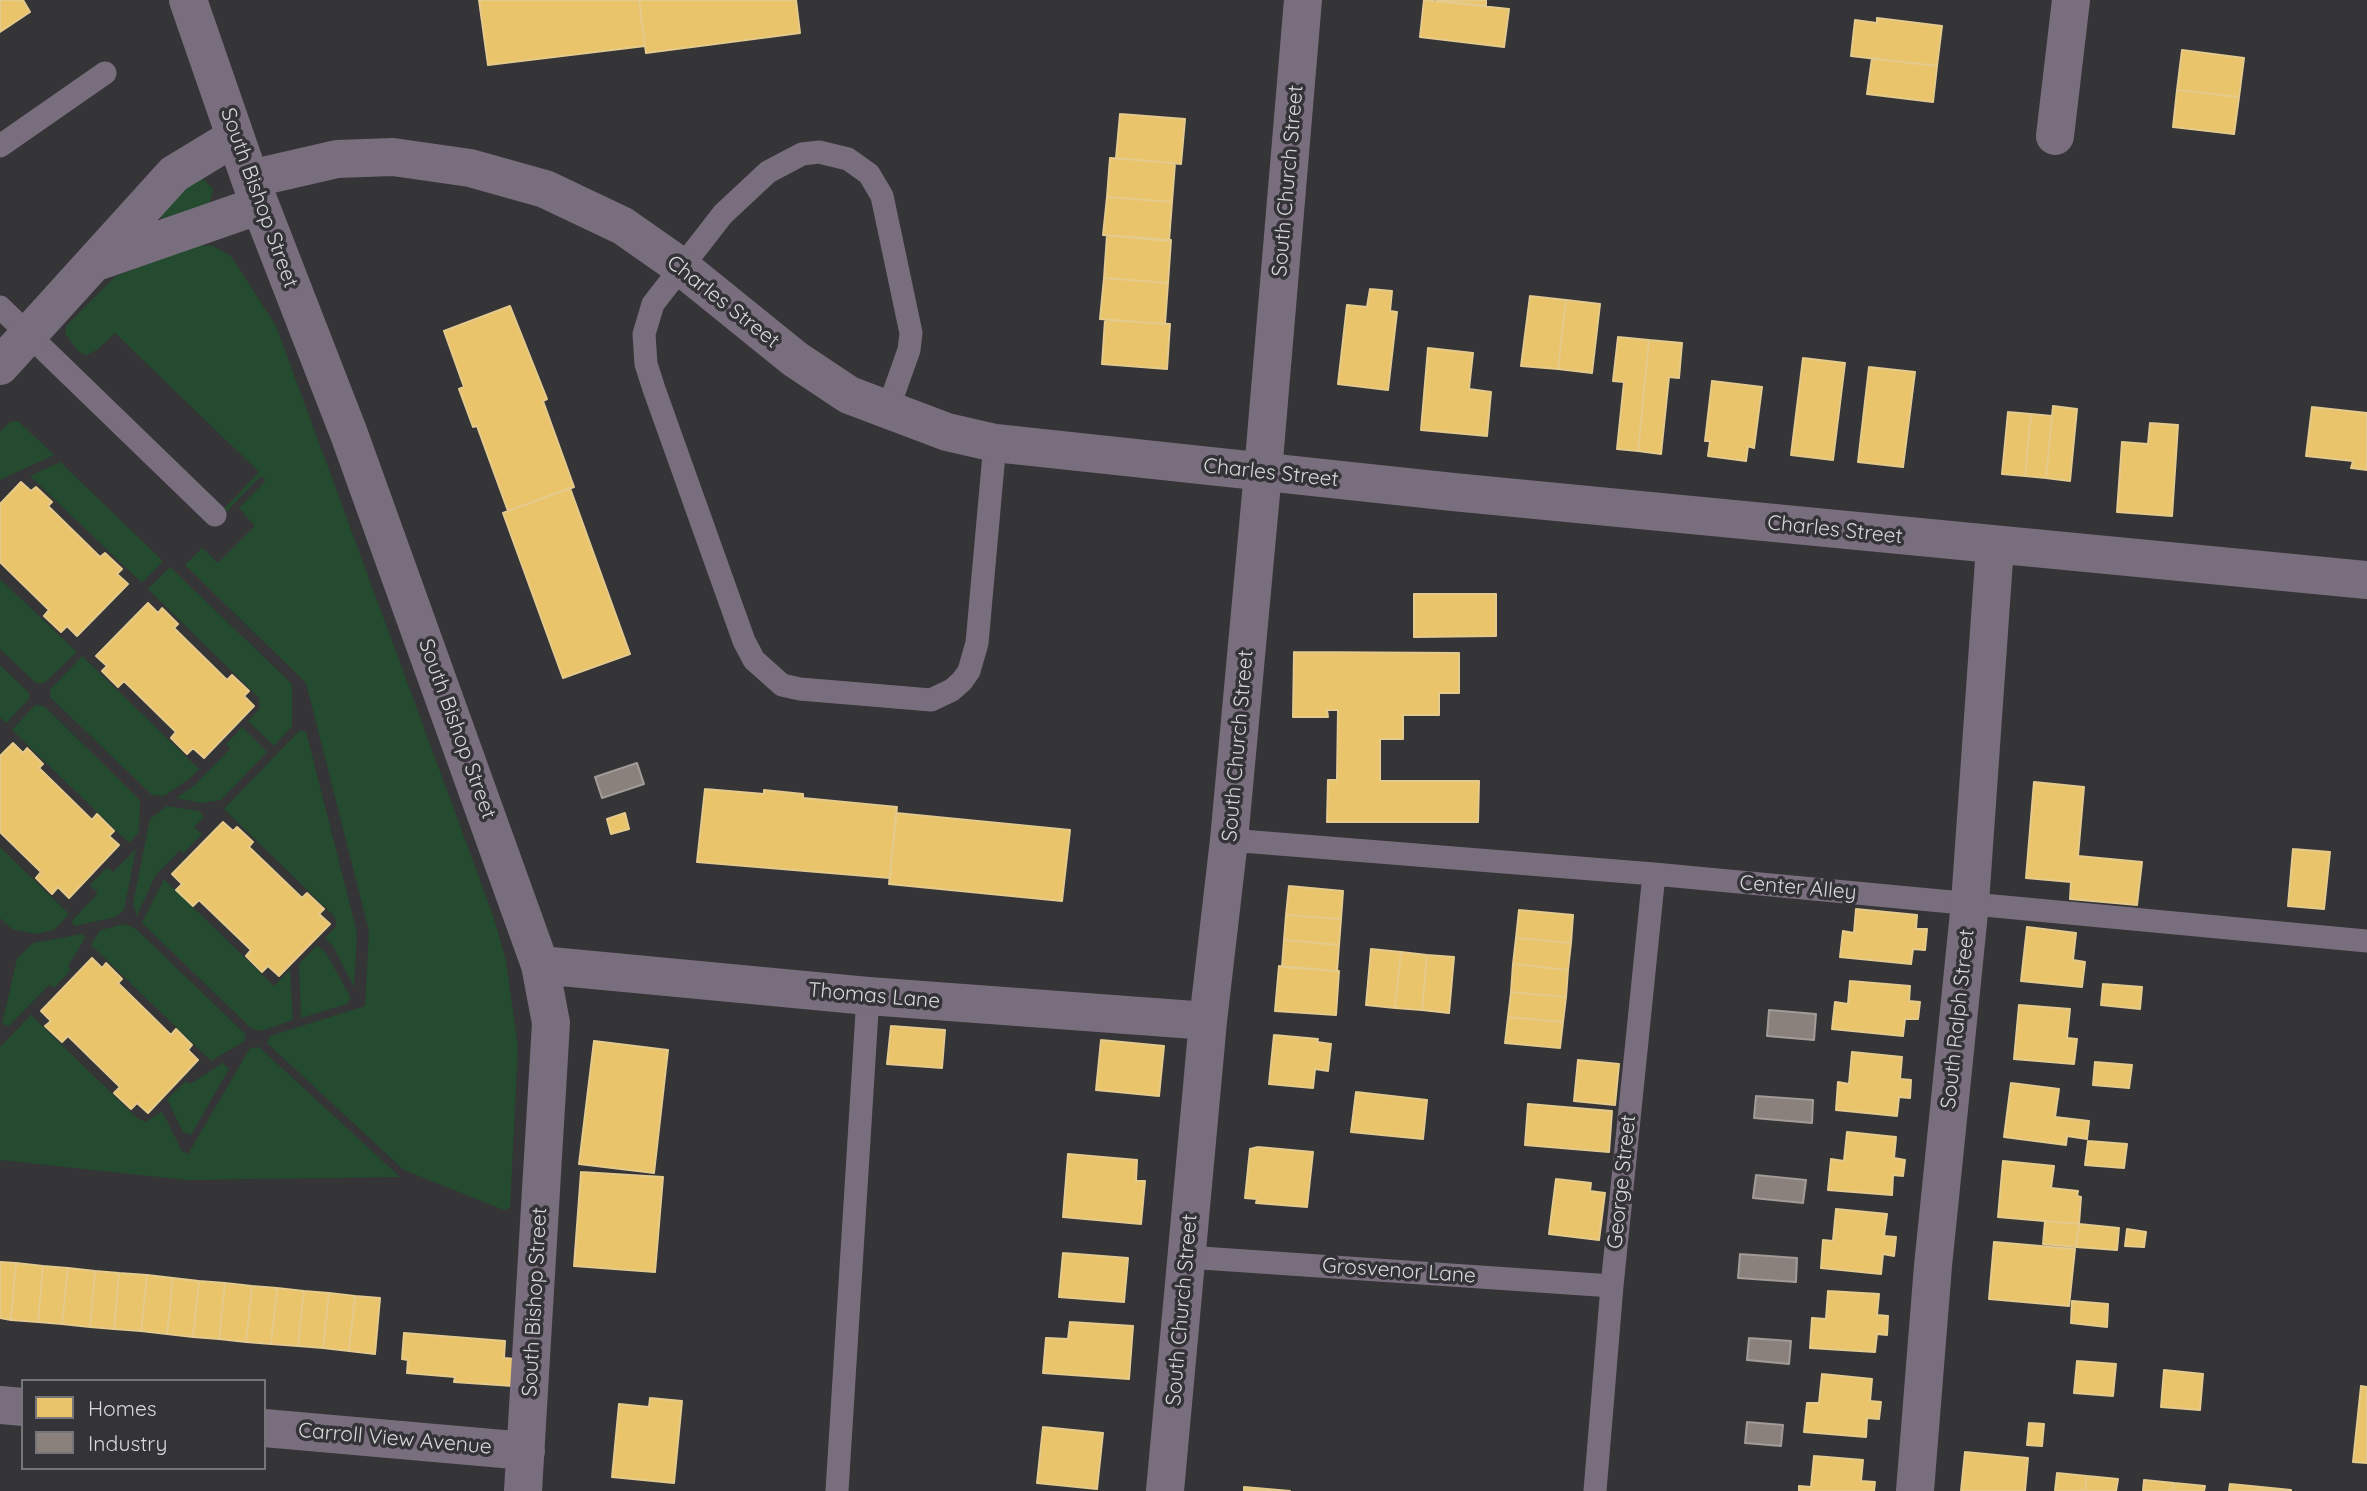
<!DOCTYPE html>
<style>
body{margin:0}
#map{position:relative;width:2367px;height:1491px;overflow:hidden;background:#353436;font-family:Quicksand,sans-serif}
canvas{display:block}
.legend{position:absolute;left:21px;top:1379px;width:245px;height:91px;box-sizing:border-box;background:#343337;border:2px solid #767579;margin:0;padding:9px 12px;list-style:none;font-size:21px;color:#d9d9db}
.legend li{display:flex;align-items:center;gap:14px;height:35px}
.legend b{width:35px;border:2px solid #767579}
</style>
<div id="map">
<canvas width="2367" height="1491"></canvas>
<ul class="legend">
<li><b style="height:19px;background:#e9c46a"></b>Homes</li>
<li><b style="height:19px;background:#8a817c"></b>Industry</li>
</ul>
</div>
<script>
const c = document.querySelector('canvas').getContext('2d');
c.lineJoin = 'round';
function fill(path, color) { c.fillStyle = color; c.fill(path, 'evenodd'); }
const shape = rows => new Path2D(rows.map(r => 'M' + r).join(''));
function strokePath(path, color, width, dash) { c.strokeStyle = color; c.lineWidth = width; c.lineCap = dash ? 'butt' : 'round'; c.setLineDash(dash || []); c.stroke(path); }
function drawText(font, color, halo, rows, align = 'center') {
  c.font = font + ' Quicksand,sans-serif'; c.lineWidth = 7; c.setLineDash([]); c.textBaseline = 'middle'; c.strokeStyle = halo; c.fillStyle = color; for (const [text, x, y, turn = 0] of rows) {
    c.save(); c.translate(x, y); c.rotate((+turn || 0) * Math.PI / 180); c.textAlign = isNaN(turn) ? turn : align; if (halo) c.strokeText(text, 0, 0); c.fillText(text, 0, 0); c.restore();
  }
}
const green = shape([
 [201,177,213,189,210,203,164,221,159,215,162,205],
 [194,245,213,246,231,256,276,326,494,918,506,961,518,1047,510,1208,504,1210,404,1170,267,1043,270,1036,365,1006,369,931,306,683,185,565,202,548,218,563,255,526,239,508,266,480,261,476,226,512,223,510,259,472,115,333,97,350,86,355,79,352,65,334,67,325,116,276],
 [18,421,54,455,0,480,0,432,10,422],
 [60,462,163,561,142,583,30,476],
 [170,567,292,684,292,726,274,746,248,721,260,708,259,698,148,589],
 [0,579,77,652,44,683,36,683,0,649],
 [82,656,199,769,189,779,164,796,152,795,50,697,50,690],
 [0,665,29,693,29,699,6,723,0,717],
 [35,705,44,706,140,800,139,832,129,843,12,730],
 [242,727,267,752,221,800,202,803,176,798,195,785,230,749,226,744],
 [299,731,306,731,357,933,354,987,333,946,325,938,336,926,335,917,224,809],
 [167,806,199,811,204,817,194,827,202,834,184,853,180,850,155,876,137,916,133,904,150,819],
 [0,847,69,914,54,930,35,934,12,929,0,918],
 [136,849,124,910,116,917,74,926,72,921,98,893,90,885,107,867,113,872],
 [164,879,274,986,290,969,293,1020,261,1031,251,1028,142,923],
 [125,924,136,929,245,1034,245,1041,211,1061,91,945,100,930],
 [82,934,85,938,68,966,71,970,54,988,49,985,9,1026,2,1024,17,959,33,943],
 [317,945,326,953,351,998,347,1004,301,1018,299,964],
 [31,1015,137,1118,146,1122,162,1111,182,1151,188,1154,250,1048,259,1047,400,1177,187,1180,0,1160,0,1047],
 [223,1063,229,1069,191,1135,183,1132,167,1099,186,1081,190,1084]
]);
const homes = shape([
 [0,0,23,0,30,12,0,32,0,0],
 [479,0,639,0,645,46,488,65,479,0],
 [639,0,796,0,800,33,646,53,639,0],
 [1424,0,1509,9,1504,47,1420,37,1424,0],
 [1437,0,1486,0,1486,6,1437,0],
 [1877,18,1942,26,1937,66,1851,56,1855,20,1877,23,1877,18],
 [2182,50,2244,58,2239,97,2177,90,2182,50],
 [1872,58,1937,66,1933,102,1867,94,1872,58],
 [2177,90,2239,97,2234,134,2173,127,2177,90],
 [1120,114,1185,119,1181,164,1116,158,1120,114],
 [1110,158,1175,163,1172,202,1107,197,1110,158],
 [1107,197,1172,202,1169,241,1103,235,1107,197],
 [1107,235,1171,240,1168,283,1104,278,1107,235],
 [1104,278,1168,283,1165,324,1100,319,1104,278],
 [1370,289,1392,291,1390,311,1397,312,1388,390,1338,384,1347,305,1367,307,1370,289],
 [1530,296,1566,300,1558,369,1521,366,1530,296],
 [1566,300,1600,304,1592,373,1558,369,1566,300],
 [510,306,547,399,543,401,574,487,508,511,477,426,473,427,459,389,464,387,444,331,510,306],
 [1105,320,1170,324,1167,369,1102,364,1105,320],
 [1618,337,1649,340,1638,451,1617,449,1624,382,1613,381,1618,337],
 [1649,340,1682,343,1679,378,1669,377,1661,454,1638,451,1649,340],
 [1428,348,1473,353,1469,389,1491,392,1487,436,1421,430,1428,348],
 [1803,358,1845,363,1833,460,1791,455,1803,358],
 [1869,367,1915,372,1903,467,1858,462,1869,367],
 [1712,381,1762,387,1754,448,1748,446,1746,461,1708,456,1710,441,1705,441,1712,381],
 [2053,406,2077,409,2070,481,2046,478,2053,406],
 [2312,407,2367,413,2367,470,2351,468,2353,461,2306,456,2312,407],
 [2008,412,2031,414,2025,476,2002,474,2008,412],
 [2031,414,2052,416,2046,478,2025,476,2031,414],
 [2150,423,2178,425,2172,516,2117,512,2122,442,2148,444,2150,423],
 [21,482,31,491,36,487,52,502,48,506,100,557,105,553,122,569,117,574,128,584,77,636,67,626,61,632,44,616,49,610,0,562,0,504,21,482],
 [570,488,630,654,563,678,503,513,570,488],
 [1414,594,1496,594,1496,636,1414,637,1414,594],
 [148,603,158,613,162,608,178,624,174,628,227,680,232,675,249,691,244,696,254,706,204,758,193,748,187,754,171,738,176,732,124,681,118,687,102,671,107,666,96,656,148,603],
 [1294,652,1459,653,1459,693,1439,693,1439,715,1403,715,1403,739,1380,739,1380,781,1479,781,1478,822,1327,822,1328,780,1337,780,1338,710,1327,710,1328,717,1293,717,1294,652],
 [13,743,23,753,27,748,43,764,39,768,92,820,97,814,114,831,109,836,119,845,69,898,58,887,52,894,36,878,41,872,0,832,0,756,13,743],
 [2034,782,2084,787,2078,856,2142,862,2137,905,2070,899,2071,882,2026,878,2034,782],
 [705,789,764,794,764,790,803,794,803,798,897,807,890,878,697,862,705,789],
 [625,813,629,829,611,834,607,819,625,813],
 [896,813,1070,830,1062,901,889,884,896,813],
 [223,822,233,831,237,827,253,842,249,847,302,898,307,893,324,909,319,914,330,924,279,976,268,966,262,972,246,956,251,950,199,900,193,906,176,890,182,884,172,874,223,822],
 [2293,849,2330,852,2324,909,2288,906,2293,849],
 [1289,886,1343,891,1341,919,1286,915,1289,886],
 [1856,909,1917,915,1916,929,1927,929,1925,950,1913,949,1911,964,1840,957,1843,931,1854,933,1856,909],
 [1519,910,1573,915,1571,943,1516,938,1519,910],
 [1286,915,1341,919,1339,945,1284,940,1286,915],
 [2027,927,2076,933,2073,960,2085,962,2082,987,2021,981,2027,927],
 [1516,938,1571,943,1568,970,1513,964,1516,938],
 [1284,940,1339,945,1337,971,1282,967,1284,940],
 [1371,949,1401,952,1395,1008,1366,1005,1371,949],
 [1401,952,1427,955,1422,1010,1395,1008,1401,952],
 [1427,955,1454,957,1449,1013,1422,1010,1427,955],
 [92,958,102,968,106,963,122,979,118,983,171,1035,176,1029,192,1045,188,1050,198,1060,148,1113,137,1103,131,1109,114,1093,120,1087,68,1036,62,1042,45,1026,51,1021,41,1011,92,958],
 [1513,964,1568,970,1566,997,1511,992,1513,964],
 [1279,966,1339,971,1336,1015,1275,1011,1279,966],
 [1850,981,1910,986,1909,1001,1920,1002,1918,1019,1905,1019,1903,1036,1832,1029,1835,1002,1848,1004,1850,981],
 [2103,984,2142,987,2140,1009,2101,1005,2103,984],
 [1511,992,1566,997,1563,1022,1508,1017,1511,992],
 [2019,1005,2070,1009,2067,1038,2077,1039,2074,1064,2014,1059,2019,1005],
 [1508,1017,1563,1022,1560,1048,1505,1043,1508,1017],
 [891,1026,945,1030,942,1068,887,1064,891,1026],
 [1274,1035,1318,1039,1317,1042,1331,1044,1328,1071,1315,1069,1313,1088,1269,1084,1274,1035],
 [1101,1040,1164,1046,1159,1096,1096,1090,1101,1040],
 [594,1041,668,1050,654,1173,579,1164,594,1041],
 [1852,1052,1902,1057,1900,1079,1911,1080,1910,1098,1899,1097,1897,1116,1836,1110,1838,1082,1849,1084,1852,1052],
 [1578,1060,1619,1064,1615,1105,1574,1101,1578,1060],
 [2095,1062,2132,1065,2129,1088,2093,1085,2095,1062],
 [2011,1083,2059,1089,2055,1117,2089,1121,2087,1139,2067,1136,2066,1145,2004,1137,2011,1083],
 [1356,1092,1427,1100,1423,1139,1351,1132,1356,1092],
 [1528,1104,1612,1111,1609,1152,1525,1145,1528,1104],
 [1847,1132,1896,1137,1894,1158,1905,1160,1903,1176,1893,1175,1892,1195,1828,1190,1831,1159,1844,1161,1847,1132],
 [2088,1141,2127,1144,2124,1168,2085,1165,2088,1141],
 [1258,1147,1313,1152,1307,1207,1256,1203,1257,1199,1245,1198,1250,1149,1258,1147],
 [1068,1154,1137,1160,1136,1181,1145,1181,1141,1224,1063,1217,1068,1154],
 [2003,1161,2054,1166,2051,1188,2078,1191,2077,1196,2081,1197,2079,1224,1998,1217,2003,1161],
 [581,1172,663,1177,655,1272,574,1266,581,1172],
 [1556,1179,1591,1183,1590,1191,1605,1193,1599,1240,1549,1234,1556,1179],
 [1836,1209,1887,1214,1884,1236,1896,1237,1894,1256,1883,1254,1881,1274,1821,1268,1823,1240,1833,1241,1836,1209],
 [2045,1221,2079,1224,2076,1247,2043,1244,2045,1221],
 [2079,1224,2119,1228,2117,1250,2076,1247,2079,1224],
 [2127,1229,2146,1232,2144,1247,2125,1246,2127,1229],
 [1994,1242,2075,1249,2069,1306,1989,1299,1994,1242],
 [1063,1253,1128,1258,1124,1302,1059,1297,1063,1253],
 [0,1262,16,1263,11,1320,0,1318,0,1262],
 [16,1263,43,1266,38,1322,11,1320,16,1263],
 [43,1266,68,1268,62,1324,38,1322,43,1266],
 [68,1268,95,1271,90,1327,62,1324,68,1268],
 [95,1271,119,1273,114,1329,90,1327,95,1271],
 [119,1273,147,1275,141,1331,114,1329,119,1273],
 [147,1275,173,1278,167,1334,141,1331,147,1275],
 [173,1278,199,1281,193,1337,167,1334,173,1278],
 [199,1281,225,1283,219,1339,193,1337,199,1281],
 [225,1283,252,1286,246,1342,219,1339,225,1283],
 [252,1286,277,1288,271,1344,246,1342,252,1286],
 [277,1288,304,1291,298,1346,271,1344,277,1288],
 [304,1291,329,1293,323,1348,298,1346,304,1291],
 [1828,1291,1879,1294,1877,1315,1888,1316,1887,1335,1877,1334,1875,1352,1810,1348,1812,1318,1826,1319,1828,1291],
 [329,1293,355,1296,349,1351,323,1348,329,1293],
 [355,1296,380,1298,375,1354,349,1351,355,1296],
 [2072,1301,2108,1304,2107,1327,2071,1323,2072,1301],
 [1070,1322,1133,1326,1129,1379,1043,1373,1046,1338,1068,1339,1070,1322],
 [404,1333,505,1341,504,1358,516,1359,513,1386,454,1382,455,1377,407,1373,408,1360,402,1359,404,1333],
 [2077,1361,2116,1364,2113,1396,2074,1393,2077,1361],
 [2164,1370,2203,1374,2200,1410,2161,1407,2164,1370],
 [1822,1374,1872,1379,1870,1401,1881,1402,1879,1419,1867,1418,1866,1437,1804,1432,1807,1403,1819,1403,1822,1374],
 [2361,1386,2367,1387,2367,1463,2353,1462,2361,1386],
 [650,1398,682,1401,674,1483,612,1477,619,1404,649,1407,650,1398],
 [2029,1423,2044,1424,2042,1446,2027,1445,2029,1423],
 [1043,1427,1103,1433,1097,1489,1037,1483,1043,1427],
 [1965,1452,2028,1458,2025,1491,1961,1491,1965,1452],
 [1814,1456,1863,1460,1861,1481,1875,1482,1874,1491,1799,1491,1799,1486,1811,1487,1814,1456],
 [2057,1473,2087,1476,2085,1491,2055,1491,2057,1473],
 [2087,1476,2118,1479,2116,1491,2085,1491,2087,1476],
 [2144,1480,2174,1483,2173,1491,2143,1491,2144,1480],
 [2174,1483,2205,1486,2204,1491,2173,1491,2174,1483],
 [2230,1484,2261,1487,2261,1491,2229,1491,2230,1484],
 [1244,1487,1290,1491,1244,1491,1244,1487],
 [2261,1487,2291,1490,2291,1491,2261,1491,2261,1487]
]);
const industry = shape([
 [637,763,644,784,602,798,595,777,637,763],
 [1769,1010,1816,1014,1814,1040,1767,1036,1769,1010],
 [1756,1096,1813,1100,1812,1123,1754,1118,1756,1096],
 [1756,1175,1806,1180,1803,1203,1753,1198,1756,1175],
 [1740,1254,1797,1258,1796,1282,1738,1278,1740,1254],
 [1749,1338,1791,1341,1789,1364,1747,1360,1749,1338],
 [1747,1422,1783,1425,1781,1446,1745,1443,1747,1422]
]);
const lane = shape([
 [0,146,105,73],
 [0,307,215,515],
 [887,412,909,350,911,333,882,196,869,174,848,159,819,152,802,154,768,172,723,214,653,304,644,334,646,364,654,389,744,641,754,660,782,685,800,689,931,700,952,690,962,681,969,671,977,643,995,443],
 [1229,840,1654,874,2367,941],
 [1187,1257,1612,1286],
 [837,1491,868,996],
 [1595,1491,1612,1286,1654,874]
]);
const street = shape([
 [188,0,250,179,349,434,540,965,551,1023,523,1491],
 [2055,136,2071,0],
 [250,179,337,159,393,157,470,168,545,189,623,226,680,266,795,359,849,395,947,432,995,443,1453,492,2367,580],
 [99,261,260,205],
 [0,366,174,174,235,137],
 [540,965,868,996,1208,1021],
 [0,1405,23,1407],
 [264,1428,526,1451],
 [1165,1491,1208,1021,1229,840,1263,472,1303,0],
 [1915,1491,1933,1266,1970,903,1995,546]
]);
const streetNames = [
 ["South Church Street",1288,181,-85],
 ["South Bishop Street",259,198,70],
 ["Charles Street",723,302,38],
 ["Charles Street",1271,473,6],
 ["Charles Street",1835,530,6],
 ["South Bishop Street",457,729,70],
 ["South Church Street",1238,746,-85],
 ["Center Alley",1798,888,5],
 ["Thomas Lane",874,996,5],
 ["South Ralph Street",1958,1019,-84],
 ["George Street",1622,1182,-84],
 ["Grosvenor Lane",1399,1271,4],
 ["South Bishop Street",535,1302,-87],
 ["South Church Street",1182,1310,-85],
 ["Carroll View Avenue",395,1439,5]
];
fill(green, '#244a2f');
fill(homes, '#e9c46a');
strokePath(homes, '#e4ca8c', 2);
fill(industry, '#8a817c');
strokePath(industry, '#a29b98', 2);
strokePath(lane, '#796e7d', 23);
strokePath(street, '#796e7d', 38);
drawText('21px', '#d9d9db', '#343337', streetNames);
</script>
